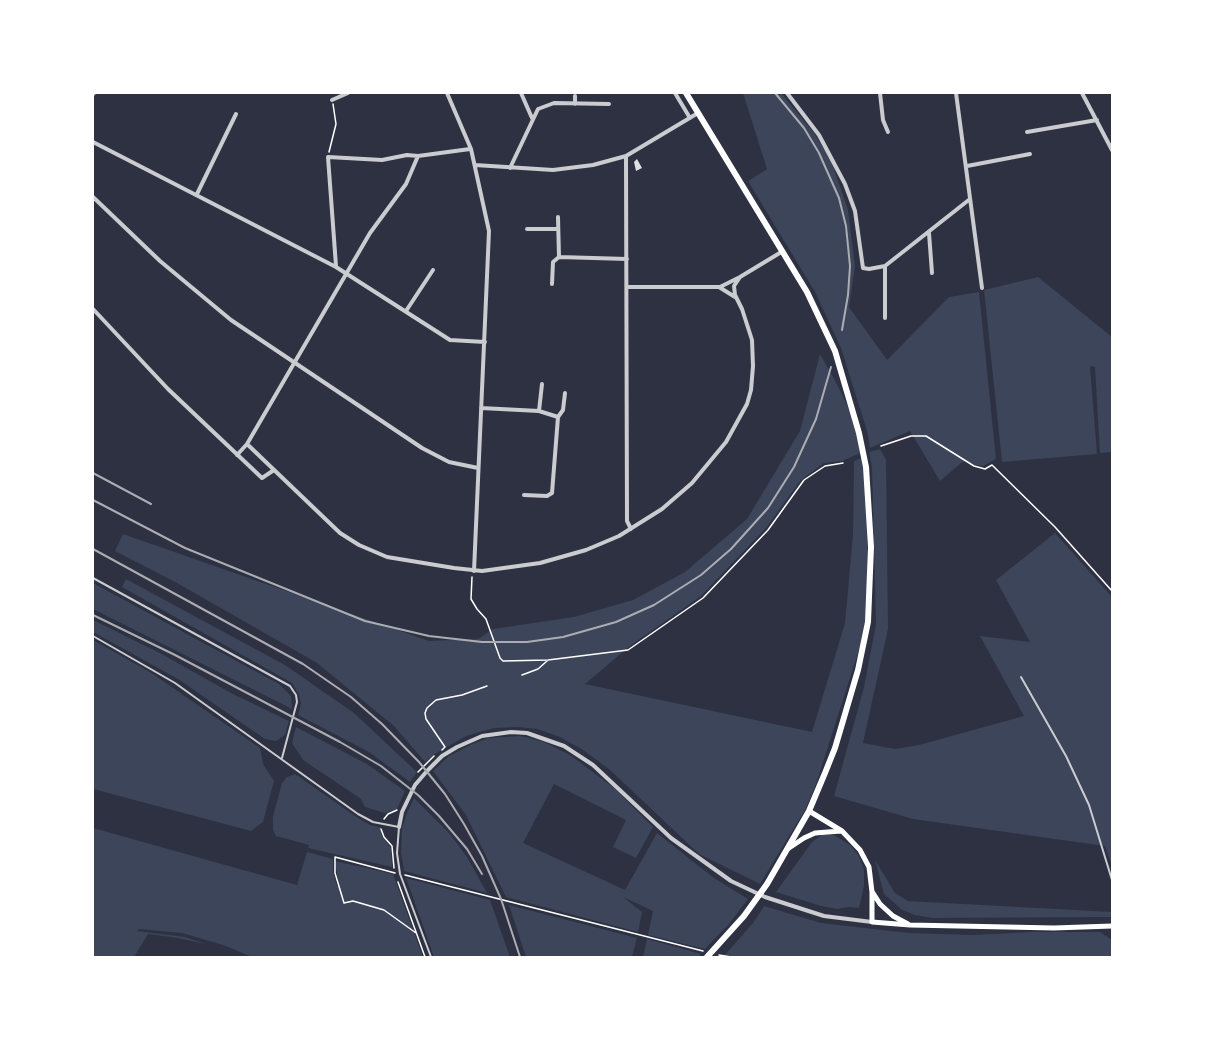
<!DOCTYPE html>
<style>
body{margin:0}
#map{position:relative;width:1205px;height:1050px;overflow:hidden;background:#2d3142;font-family:Jost,sans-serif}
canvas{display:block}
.frame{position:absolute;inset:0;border:94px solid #fff;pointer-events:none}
</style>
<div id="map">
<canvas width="1205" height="1050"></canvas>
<div class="frame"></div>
</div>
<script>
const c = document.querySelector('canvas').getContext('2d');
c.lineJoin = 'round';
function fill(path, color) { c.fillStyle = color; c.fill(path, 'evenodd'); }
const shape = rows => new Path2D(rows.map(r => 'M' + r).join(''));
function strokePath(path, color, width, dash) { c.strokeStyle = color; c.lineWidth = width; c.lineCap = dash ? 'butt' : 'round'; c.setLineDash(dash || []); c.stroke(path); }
const green = shape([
 [743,93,781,93,814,133,831,160,848,210,855,266,849,307,887,360,949,297,979,292,996,459,983,466,975,465,967,461,961,463,940,481,910,431,870,448,867,431,841,348,815,292,748,181,767,169],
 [1038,277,1112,337,1112,452,1100,453,1095,367,1090,366,1097,454,1002,462,984,290],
 [820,354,837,384,861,435,863,452,842,461,824,463,801,480,766,528,701,596,630,646,585,684,812,732,845,623,853,534,854,461,866,456,868,622,816,784,805,810,760,884,699,854,610,770,583,750,560,737,537,729,518,727,494,728,466,736,435,754,425,762,394,726,317,663,177,583,115,551,123,534,429,641,478,639,493,629,574,617,633,600,685,572,747,519,800,431],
 [880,449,886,460,888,629,863,743,895,749,919,745,1024,716,980,636,1030,642,996,580,1055,533,1112,597,1112,866,1105,846,913,819,834,796,864,687,876,624,872,467,869,452],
 [126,579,285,665,354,713,417,772,410,782,369,752,298,715,301,704,299,695,292,683,122,587],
 [93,583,279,684,291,696,292,709,93,609],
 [93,620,160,653,231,693,289,721,285,735,276,741,265,739,178,679,93,632],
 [93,640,150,672,260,748,263,764,274,781,263,822,251,831,93,789],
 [296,727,367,764,405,791,397,809,385,813,365,807,361,799,303,760,292,743],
 [521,736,544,742,570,755,614,788,653,827,636,858,613,847,626,820,554,784,523,843,625,890,657,833,714,878,748,899,729,924,705,949,648,935,653,911,623,897,642,912,638,932,506,897,466,815,433,771,449,756,472,744,489,738],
 [295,774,355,816,370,825,380,827,382,836,391,848,392,867,308,848,309,845,276,836,273,830,273,816,282,783,287,777],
 [414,798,450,834,467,857,487,893,404,871,401,853,402,828,407,813],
 [93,828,297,885,307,852,333,859,333,872,337,886,339,886,335,861,393,874,423,957,252,957,226,946,182,933,139,929,137,931,185,937,245,957,206,944,172,937,148,934,134,957,93,957],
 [822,835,834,835,850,845,859,856,864,870,864,886,859,908,849,907,837,909,821,906,776,892,812,842],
 [875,860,895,893,908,901,1112,912,1112,917,932,918,915,915,902,910,884,894],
 [406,878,490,900,510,957,434,957],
 [509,905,637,938,632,957,526,957],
 [764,906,821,923,909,933,973,935,1032,932,1100,932,1112,940,1112,957,723,957,753,923],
 [647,939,701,954,698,957,643,957]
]);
const building = shape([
 [637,159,642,168,636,171,634,162]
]);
const path = shape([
 [329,152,336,124,333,104],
 [881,446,911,436,926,436,974,466,985,469,992,465,1055,527,1112,591],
 [472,577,471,599,477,609,486,619,500,658,503,661,548,660,628,650,703,598,768,530,804,480,825,466,843,463],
 [522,675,538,669,547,661],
 [442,750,445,747,426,719,425,713,427,708,436,700,462,695,487,686],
 [418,772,434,756],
 [384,819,388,814,397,810],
 [381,829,384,837,392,846,394,868],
 [395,873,335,857,335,873,344,903,353,901,384,910,416,933],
 [405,875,703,951],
 [398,882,425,957],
 [719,955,731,957]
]);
const service = shape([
 [93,578,290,686,296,695,297,702,282,758],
 [93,636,175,683,358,814,373,822,399,827,397,853,400,874,431,957],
 [1021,677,1066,756,1089,805,1112,880]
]);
const minor = shape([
 [447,93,471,149,489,231,474,571],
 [521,93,532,118],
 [675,93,690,118],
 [787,93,819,135,845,184,855,211,863,268,869,269,885,266,970,199],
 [880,93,883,120,888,132],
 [956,93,982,288],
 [1082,93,1112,150],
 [93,94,94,93],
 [575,96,575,104],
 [332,100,348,93],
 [1027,132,1097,120],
 [93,142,336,267,450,340,485,342],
 [626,156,627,521,631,529],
 [475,165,553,170,593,165,626,156,698,113],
 [967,166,1030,154],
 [510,168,538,109,554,103,609,104],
 [197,194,236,114],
 [93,197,160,261,231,320,422,448,449,462,478,468],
 [558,217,559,257],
 [527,229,557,229],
 [929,233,932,273],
 [336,266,328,157,382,160,407,155,418,156,470,149],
 [885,266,885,318],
 [552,284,553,262,559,257,627,259],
 [627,287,719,287,735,297],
 [720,287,740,277],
 [93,309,168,389,262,478,274,470],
 [406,311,433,270],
 [481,408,539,411,558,417,552,493,547,496,524,495],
 [539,411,542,384],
 [558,417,563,410,565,393],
 [247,444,340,533,359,545,387,557,454,568,482,571,540,563,586,550,619,536,662,509,692,483,726,442,747,404,751,390,753,366,752,340,742,309,735,295,734,286,740,277,783,251],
 [237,455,247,444,370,233,406,184,418,156],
 [399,827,402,812,415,785,427,771,442,756,457,747,482,736,511,732,527,733,564,746,593,765,671,838,731,881,765,897,824,916,872,922]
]);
const secondary = shape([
 [809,811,842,831,860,850,869,867,872,892,872,922,910,925,1054,928,1112,926],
 [789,848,804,838,815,833,841,831],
 [873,893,880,904,893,916,908,924]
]);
const primary = shape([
 [686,93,807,292,835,351,859,433,866,467,871,547,868,622,858,670,835,748,825,773,809,811,767,884,744,916,707,957]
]);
const rail = shape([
 [775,93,804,128,819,153,839,198,846,226,850,266,848,295,842,330],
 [93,473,151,504],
 [93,500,185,548,365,621,429,636,482,642,527,642,563,637,616,622,654,605,701,575,731,549,768,508,794,467,816,419,831,367],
 [93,549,303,664,351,697,382,724,419,762,445,794,464,824,482,856,501,899,520,957],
 [93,615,175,655,340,742,381,766,418,795,439,816,467,849,482,874]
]);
fill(green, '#3c4559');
fill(building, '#e0e0e3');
strokePath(path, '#fff', 1.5);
strokePath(service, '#caccd0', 2);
strokePath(minor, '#caccd0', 4);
strokePath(secondary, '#fff', 5);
strokePath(primary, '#fff', 6);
strokePath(rail, '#abadb3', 2);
</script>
